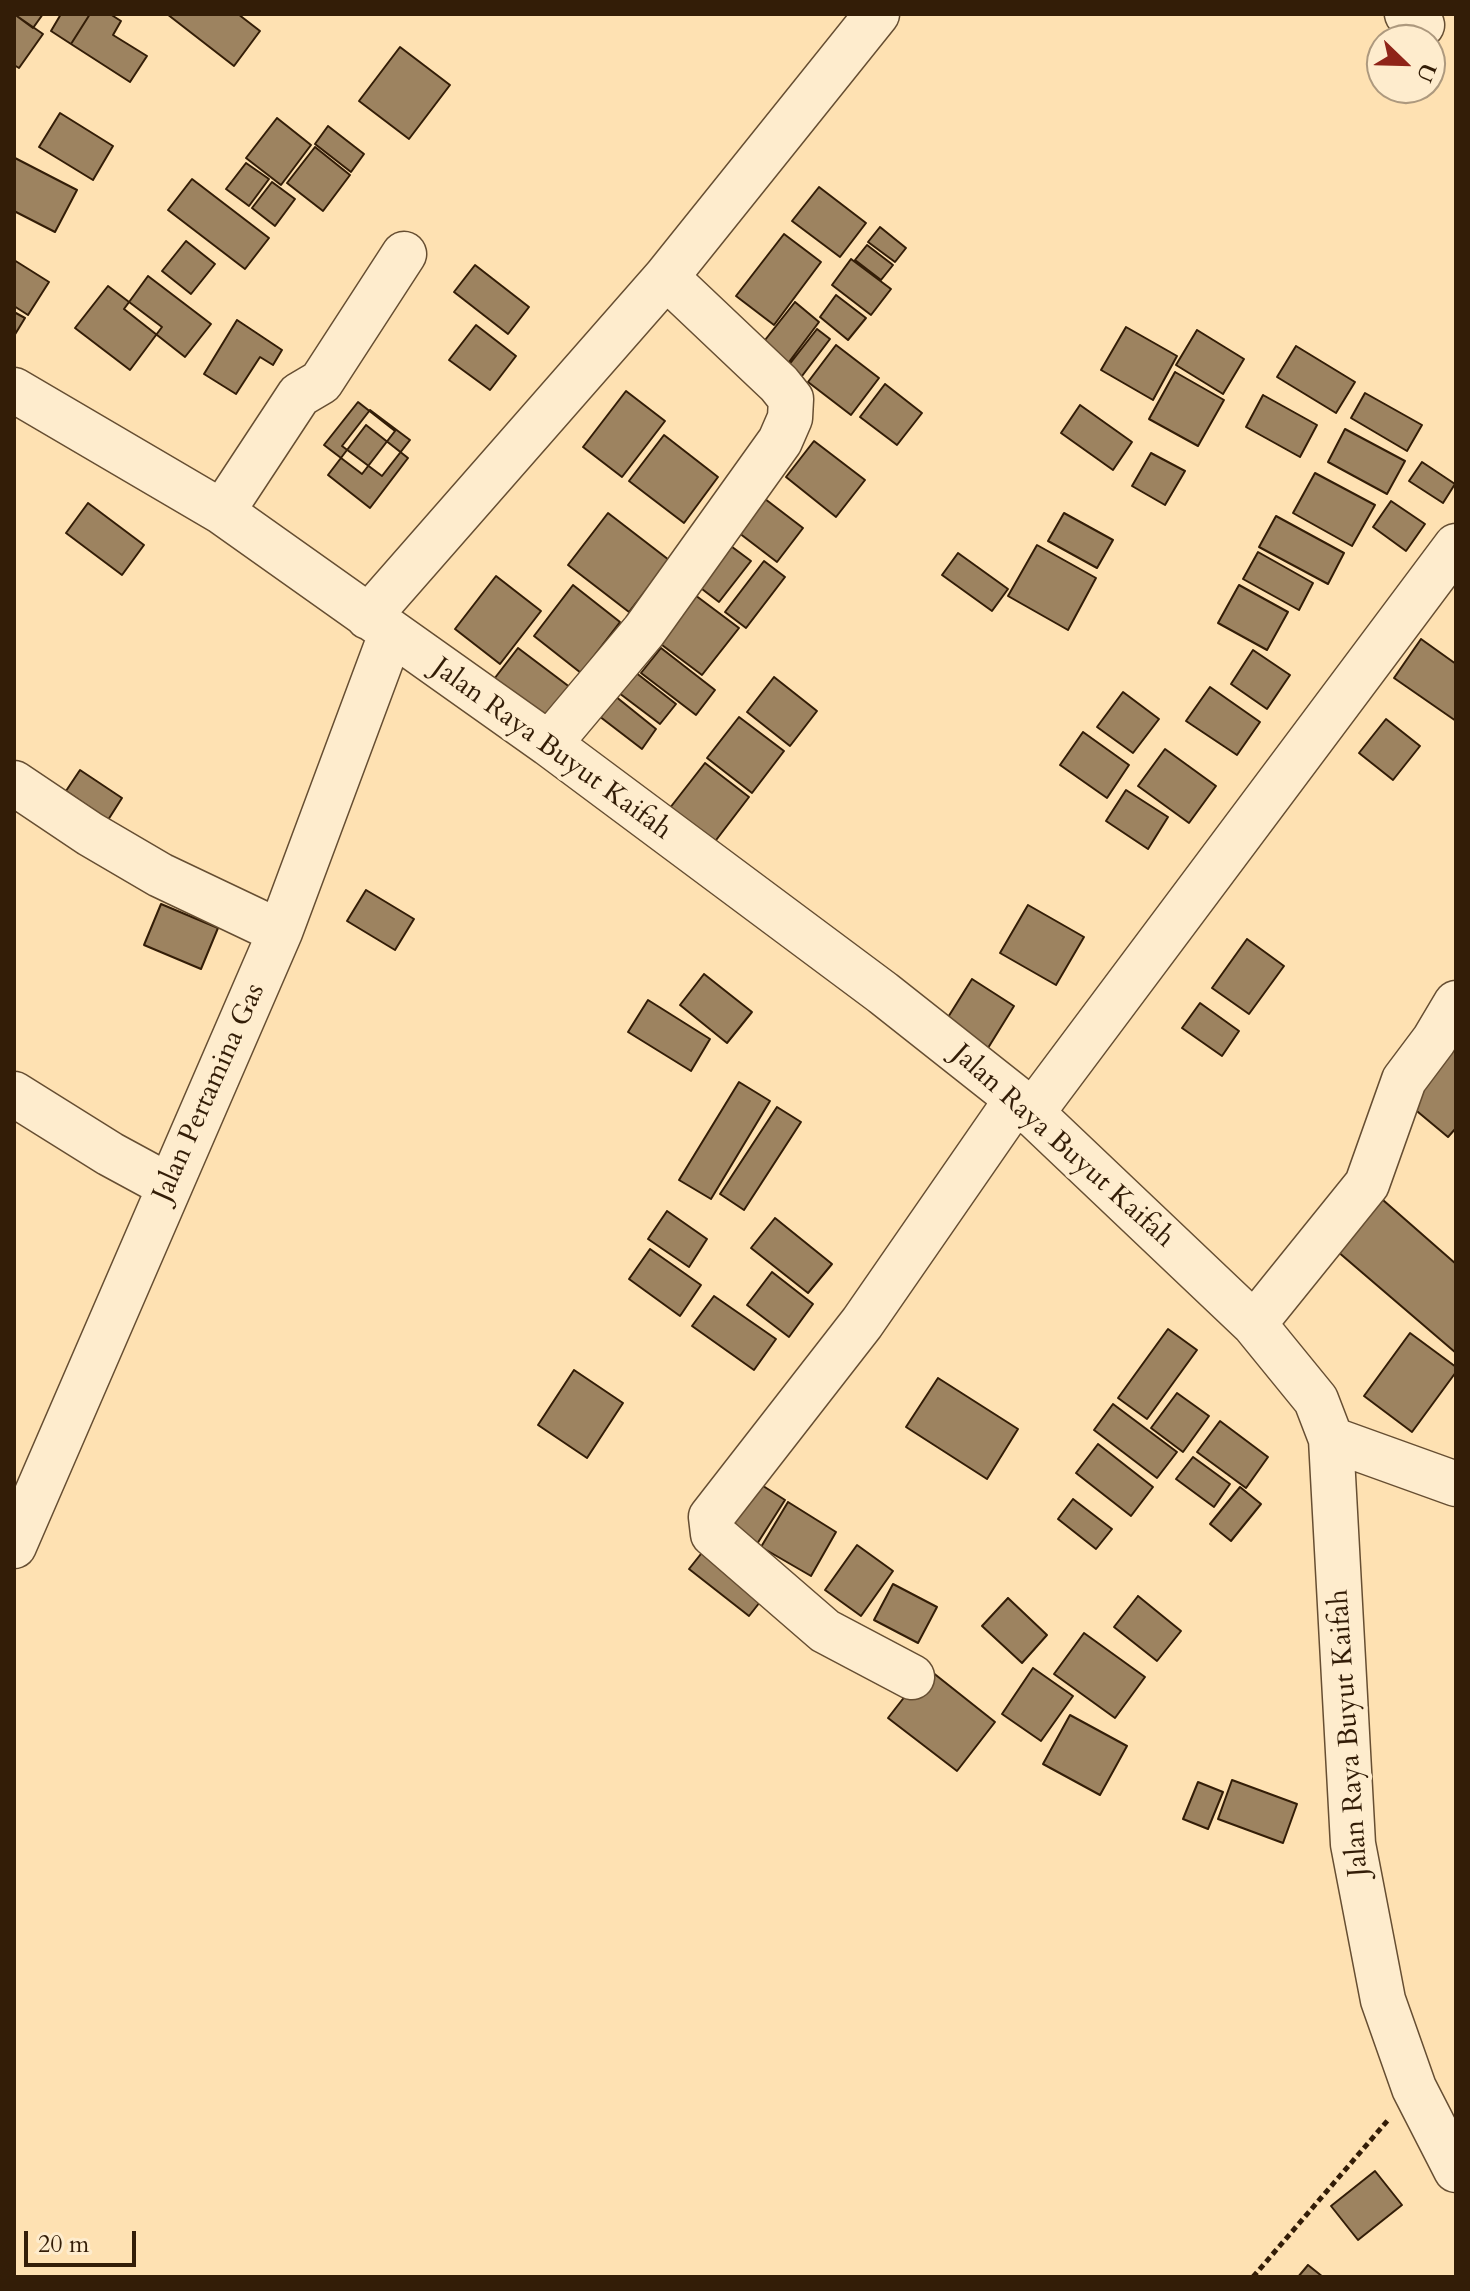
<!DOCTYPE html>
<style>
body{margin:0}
#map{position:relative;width:1470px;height:2291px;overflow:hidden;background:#fee1b2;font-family:Cardo,serif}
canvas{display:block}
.frame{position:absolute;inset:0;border:16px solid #331d07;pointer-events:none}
.north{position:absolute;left:1366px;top:24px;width:80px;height:80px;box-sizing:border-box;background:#feeccd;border:2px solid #ad997e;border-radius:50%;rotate:113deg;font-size:22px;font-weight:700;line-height:32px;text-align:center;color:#331d07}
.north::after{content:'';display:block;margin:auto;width:28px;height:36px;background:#8f2418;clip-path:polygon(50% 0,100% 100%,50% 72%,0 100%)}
.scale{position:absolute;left:24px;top:2231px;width:112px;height:36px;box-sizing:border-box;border:4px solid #331d07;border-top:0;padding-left:10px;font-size:24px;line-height:28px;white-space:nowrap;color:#331d07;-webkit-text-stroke:6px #feeccd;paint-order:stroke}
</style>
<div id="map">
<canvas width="1470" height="2291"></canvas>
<div class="frame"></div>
<div class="north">U</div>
<div class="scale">20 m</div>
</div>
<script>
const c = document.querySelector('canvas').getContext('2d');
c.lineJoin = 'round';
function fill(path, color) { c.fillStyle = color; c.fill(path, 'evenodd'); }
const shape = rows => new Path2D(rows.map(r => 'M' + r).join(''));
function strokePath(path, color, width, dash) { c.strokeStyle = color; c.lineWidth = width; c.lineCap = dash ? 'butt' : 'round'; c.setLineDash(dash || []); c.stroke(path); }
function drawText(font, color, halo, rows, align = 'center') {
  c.font = font + ' Cardo,serif'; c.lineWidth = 8; c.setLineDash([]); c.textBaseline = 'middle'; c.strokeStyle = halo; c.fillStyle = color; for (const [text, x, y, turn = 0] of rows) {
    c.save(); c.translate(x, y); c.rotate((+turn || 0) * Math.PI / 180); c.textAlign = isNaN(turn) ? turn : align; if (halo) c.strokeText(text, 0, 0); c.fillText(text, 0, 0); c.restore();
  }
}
const building = shape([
 [14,14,43,34,19,68,14,65,14,14],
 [14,14,43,14,33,28,14,14],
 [61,14,90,14,71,44,51,31,61,14],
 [90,14,110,14,121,21,113,35,147,56,130,82,71,44,90,14],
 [167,14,238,14,260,31,234,66,167,14],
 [400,47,450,85,409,139,359,101,400,47],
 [60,113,113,146,93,180,39,147,60,113],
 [277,118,311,145,281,185,246,158,277,118],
 [328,126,364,154,351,172,315,144,328,126],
 [315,147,350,175,323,211,287,183,315,147],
 [15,158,77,190,55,232,14,211,15,158],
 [246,163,269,179,249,206,226,189,246,163],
 [192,179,269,238,245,269,168,210,192,179],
 [272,182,295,199,275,226,252,208,272,182],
 [819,187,866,223,840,257,792,221,819,187],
 [880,227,906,248,895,262,868,242,880,227],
 [784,234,821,262,774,325,736,296,784,234],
 [186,241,215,264,191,294,162,271,186,241],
 [867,245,893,265,881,280,855,260,867,245],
 [851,259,891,289,871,315,832,285,851,259],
 [14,260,49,282,28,315,14,306,14,260],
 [475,265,529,307,508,334,454,292,475,265],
 [148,276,211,324,185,357,124,309,148,276],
 [108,286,162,327,130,370,75,328,108,286],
 [836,295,866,318,848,340,820,317,836,295],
 [795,302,819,322,780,374,754,354,795,302],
 [14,312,25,318,14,336,14,312],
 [237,320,282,350,273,365,260,357,236,394,204,374,237,320],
 [476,325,516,356,490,390,449,360,476,325],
 [1126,327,1177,356,1153,400,1101,370,1126,327],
 [817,329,830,339,799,380,785,370,817,329],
 [1197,330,1244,359,1223,394,1176,365,1197,330],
 [836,345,879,378,851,415,808,382,836,345],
 [1296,346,1355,382,1336,413,1277,377,1296,346],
 [1175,372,1224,400,1198,446,1149,419,1175,372],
 [885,384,922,413,897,445,860,417,885,384],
 [626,391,665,421,622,477,583,447,626,391],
 [1365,393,1422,425,1407,451,1351,418,1365,393],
 [1263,395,1317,425,1300,457,1246,427,1263,395],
 [358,402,395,431,362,474,324,445,358,402],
 [1080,405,1132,442,1113,470,1061,433,1080,405],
 [370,410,410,440,382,476,342,446,370,410],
 [366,425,408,458,370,508,328,475,366,425],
 [1345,429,1405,461,1387,494,1328,462,1345,429],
 [664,435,718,477,684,523,629,481,664,435],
 [814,441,865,480,836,517,786,477,814,441],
 [1151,453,1185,471,1165,505,1132,486,1151,453],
 [1422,462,1455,484,1443,503,1409,481,1422,462],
 [1315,473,1375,505,1352,546,1293,513,1315,473],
 [752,489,803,528,777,562,726,523,752,489],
 [1391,501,1425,524,1406,551,1373,527,1391,501],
 [88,503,144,545,122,575,66,533,88,503],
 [608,513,669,560,629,612,568,565,608,513],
 [1064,513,1113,540,1097,568,1048,541,1064,513],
 [1276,516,1344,553,1328,584,1259,547,1276,516],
 [716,535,751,561,719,602,685,576,716,535],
 [1037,545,1096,578,1068,630,1008,596,1037,545],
 [1258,552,1313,583,1299,610,1243,579,1258,552],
 [958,553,1008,589,992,611,942,575,958,553],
 [764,561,785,577,746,628,725,612,764,561],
 [496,576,541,611,500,664,455,629,496,576],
 [573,585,620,622,581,673,534,636,573,585],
 [1239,585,1288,612,1267,650,1218,623,1239,585],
 [687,589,739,628,702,675,650,636,687,589],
 [1421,639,1456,664,1456,721,1394,678,1421,639],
 [518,648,575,691,548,726,491,683,518,648],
 [661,648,715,690,696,715,641,673,661,648],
 [1253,650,1290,675,1267,709,1231,684,1253,650],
 [635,672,676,704,660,724,619,693,635,672],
 [774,677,817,711,790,746,747,712,774,677],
 [1210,687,1260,722,1237,755,1186,721,1210,687],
 [1123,692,1159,719,1133,753,1097,727,1123,692],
 [615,696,656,729,642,749,599,716,615,696],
 [739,717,784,751,752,793,707,758,739,717],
 [1386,719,1420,746,1393,780,1359,753,1386,719],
 [1083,732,1129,765,1107,798,1060,765,1083,732],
 [1165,749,1216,786,1189,823,1138,786,1165,749],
 [705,763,749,797,710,848,666,813,705,763],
 [80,770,122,798,108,820,66,791,80,770],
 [1126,790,1168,817,1148,849,1106,821,1126,790],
 [366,890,414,919,395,950,347,921,366,890],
 [161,904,218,928,201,969,144,945,161,904],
 [1028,905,1084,937,1056,985,1000,953,1028,905],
 [1247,939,1284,966,1249,1014,1212,988,1247,939],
 [704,974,752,1012,727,1043,680,1005,704,974],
 [972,979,1014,1006,988,1048,945,1022,972,979],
 [648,1000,710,1039,691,1071,628,1032,648,1000],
 [1200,1003,1239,1031,1222,1056,1182,1028,1200,1003],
 [1456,1029,1456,1128,1448,1137,1400,1097,1456,1029],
 [739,1082,770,1101,711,1199,679,1180,739,1082],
 [777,1107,801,1122,744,1210,720,1194,777,1107],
 [1375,1193,1456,1264,1456,1353,1330,1245,1375,1193],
 [667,1211,707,1239,689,1267,648,1239,667,1211],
 [775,1218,832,1264,808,1293,751,1248,775,1218],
 [650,1249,701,1285,680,1316,629,1279,650,1249],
 [772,1272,813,1304,789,1337,747,1305,772,1272],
 [714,1296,776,1339,754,1370,692,1326,714,1296],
 [1168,1329,1197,1350,1147,1419,1118,1398,1168,1329],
 [1410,1333,1456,1367,1456,1372,1412,1432,1364,1396,1410,1333],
 [574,1370,623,1403,587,1458,538,1425,574,1370],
 [938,1378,1018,1429,987,1479,906,1427,938,1378],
 [1177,1393,1209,1416,1183,1452,1151,1428,1177,1393],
 [1113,1404,1177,1452,1157,1478,1094,1430,1113,1404],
 [1220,1421,1268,1457,1246,1488,1197,1452,1220,1421],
 [1098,1444,1153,1487,1131,1516,1076,1473,1098,1444],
 [1193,1457,1230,1484,1214,1507,1176,1479,1193,1457],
 [746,1475,785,1500,757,1544,718,1518,746,1475],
 [1240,1487,1261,1504,1231,1541,1210,1524,1240,1487],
 [1073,1499,1112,1529,1096,1549,1058,1519,1073,1499],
 [788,1502,836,1532,811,1576,761,1547,788,1502],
 [712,1540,771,1588,749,1616,689,1569,712,1540],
 [857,1545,893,1571,861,1616,825,1590,857,1545],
 [893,1584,937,1607,918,1643,874,1620,893,1584],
 [1138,1596,1181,1631,1157,1661,1114,1627,1138,1596],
 [1008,1598,1047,1635,1022,1663,982,1626,1008,1598],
 [1084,1633,1145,1677,1115,1718,1054,1674,1084,1633],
 [927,1668,995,1722,957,1771,888,1718,927,1668],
 [1033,1668,1073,1696,1041,1741,1002,1714,1033,1668],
 [1070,1715,1127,1746,1100,1795,1043,1764,1070,1715],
 [1232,1780,1297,1804,1283,1843,1218,1819,1232,1780],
 [1198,1782,1223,1792,1208,1829,1183,1819,1198,1782],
 [1375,2171,1402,2205,1358,2240,1331,2206,1375,2171],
 [1308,2265,1323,2277,1298,2277,1308,2265]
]);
const path = shape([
 [1253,2277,1388,2120]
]);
const minor = shape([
 [1407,14,1422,25],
 [14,390,222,512,549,744,883,993,1017,1099,1254,1324,1316,1400,1331,1439,1353,1844,1383,2000,1414,2088,1456,2170],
 [222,512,299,395,321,382,404,254],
 [368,617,666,277,877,14],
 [549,744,644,631,780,441,790,418,791,399,779,384,666,277],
 [14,783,90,834,160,875,280,932],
 [14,1094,110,1154,169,1186],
 [1031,1114,1456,546],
 [1254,1324,1367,1184,1404,1080,1434,1040,1456,1003],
 [1331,1439,1456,1484],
 [14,1546,280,932,391,634],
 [912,1677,825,1631,713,1534,711,1517,862,1323,1017,1099]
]);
const streetNames = [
 ["Jalan Raya Buyut Kaifah",551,750,36],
 ["Jalan Pertamina Gas",210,1093,-66],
 ["Jalan Raya Buyut Kaifah",1062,1147,42],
 ["Jalan Raya Buyut Kaifah",1350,1733,-94]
];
fill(building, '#9d8360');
strokePath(building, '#331d07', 2);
strokePath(minor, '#664e32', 47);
strokePath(path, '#331d07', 5, [6, 4]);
strokePath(minor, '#feeccd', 44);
drawText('28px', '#331d07', '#feeccd', streetNames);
</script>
